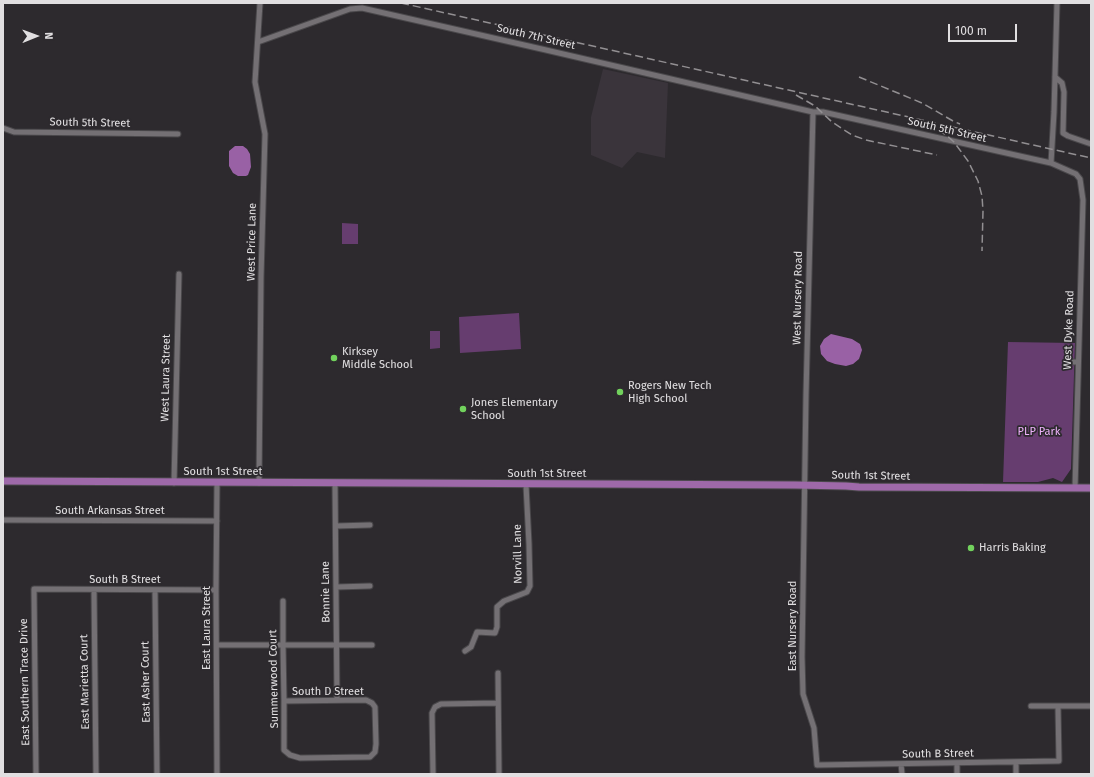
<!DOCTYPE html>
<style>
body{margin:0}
#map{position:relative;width:1094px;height:777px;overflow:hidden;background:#2d2a2e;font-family:"Fira Sans",sans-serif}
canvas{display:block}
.frame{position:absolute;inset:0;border:4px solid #e1dfe1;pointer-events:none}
.north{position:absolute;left:16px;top:16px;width:40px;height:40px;-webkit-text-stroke:3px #2d2a2e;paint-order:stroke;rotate:89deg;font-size:11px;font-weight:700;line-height:16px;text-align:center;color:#e1dfe1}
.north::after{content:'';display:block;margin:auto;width:14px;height:18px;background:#e1dfe1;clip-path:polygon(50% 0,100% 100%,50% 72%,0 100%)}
.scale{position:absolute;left:948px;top:24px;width:69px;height:18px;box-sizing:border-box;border:2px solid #e1dfe1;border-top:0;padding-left:5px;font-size:12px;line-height:14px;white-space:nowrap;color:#e1dfe1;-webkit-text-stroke:3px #2d2a2e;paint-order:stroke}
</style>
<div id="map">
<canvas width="1094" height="777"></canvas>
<div class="frame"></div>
<div class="north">N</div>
<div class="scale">100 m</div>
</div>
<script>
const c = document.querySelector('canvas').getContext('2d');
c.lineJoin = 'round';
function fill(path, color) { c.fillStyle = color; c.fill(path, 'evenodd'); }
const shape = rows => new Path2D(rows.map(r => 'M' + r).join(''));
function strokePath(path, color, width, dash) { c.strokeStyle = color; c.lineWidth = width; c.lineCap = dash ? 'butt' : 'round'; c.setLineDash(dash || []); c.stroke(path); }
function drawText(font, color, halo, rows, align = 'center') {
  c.font = font + ' "Fira Sans",sans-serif'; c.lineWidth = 3.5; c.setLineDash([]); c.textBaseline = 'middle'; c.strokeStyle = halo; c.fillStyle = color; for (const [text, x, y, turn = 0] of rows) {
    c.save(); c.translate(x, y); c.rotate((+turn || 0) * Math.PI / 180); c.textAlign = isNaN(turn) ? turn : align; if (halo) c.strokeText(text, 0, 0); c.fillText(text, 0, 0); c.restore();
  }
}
const built = shape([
 [603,69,668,83,665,158,637,152,622,168,591,155,591,117]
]);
const green = shape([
 [342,223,358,224,358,244,342,244],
 [519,313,521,349,460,353,459,317],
 [430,331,440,331,440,348,430,349],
 [1008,342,1075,343,1071,469,1062,482,1053,478,1038,482,1003,482]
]);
const water = shape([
 [235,146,243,146,247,149,250,154,251,167,248,175,246,176,238,176,233,173,229,166,229,151],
 [831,334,852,339,860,344,862,350,859,359,853,364,846,366,835,364,827,361,821,354,820,346,824,339]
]);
const minor = shape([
 [258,42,350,9,362,8,546,50,813,112,823,112,1051,163,1076,174,1080,179,1083,200,1075,488],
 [1055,77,1062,83,1064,92,1063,133,1068,136,1091,144],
 [813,112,806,395,802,657,803,694,814,728,817,765,1059,761,1058,707],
 [3,128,14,132,178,134],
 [1051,163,1054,112,1057,3],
 [1067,362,1078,362],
 [174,483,179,274],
 [259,483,261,277,265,134,255,82,260,3],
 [335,484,337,700],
 [3,520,217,521],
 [336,526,370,525],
 [336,587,370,586],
 [94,590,96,774],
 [155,590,157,774],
 [283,601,283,645,284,701,284,750,290,755,300,758,370,757,375,752,376,744,375,707,372,703,366,700,284,701],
 [217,645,372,645],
 [465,651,471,647,477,632,495,633,497,627,497,607,504,601,527,592,530,586,529,544,526,485],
 [498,673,499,774],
 [1031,706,1091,706],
 [1016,762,1016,774],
 [957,763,957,774],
 [901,764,902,774],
 [36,774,34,589,216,590],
 [217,774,216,590,217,483],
 [433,774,432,713,435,707,441,704,498,703]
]);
const major = shape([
 [3,481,795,485,846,486,859,487,1091,488]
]);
const rail = shape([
 [401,3,1091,158],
 [859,77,922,103,953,121,960,124],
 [796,95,815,106,832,122,852,135,866,140,937,155],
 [928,124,946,135,954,142,968,161,978,181,982,196,983,211,982,251]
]);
const markers = [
 [334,358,4,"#72d25d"],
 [620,392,4,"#72d25d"],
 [463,409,4,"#72d25d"],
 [971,548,4,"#72d25d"]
];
const streetNames = [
 ["South 7th Street",536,37,13],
 ["South 5th Street",90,123,1],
 ["South 5th Street",947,130,13],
 ["West Price Lane",252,242,-89],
 ["West Nursery Road",798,298,-89],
 ["West Dyke Road",1069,330,-88],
 ["West Laura Street",166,378,-89],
 ["South 1st Street",223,472],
 ["South 1st Street",547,474],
 ["South 1st Street",871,476,1],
 ["South Arkansas Street",110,511],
 ["Norvill Lane",518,554,-91],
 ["South B Street",125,580],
 ["Bonnie Lane",326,592,-91],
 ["East Nursery Road",793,626,-90],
 ["East Laura Street",207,628,-90],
 ["Summerwood Court",274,679,-91],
 ["East Southern Trace Drive",25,682,-91],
 ["East Marietta Court",85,682,-91],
 ["East Asher Court",146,682,-91],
 ["South D Street",328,692],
 ["South B Street",938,754,-1]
];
const poiNames = [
 ["Kirksey",342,352],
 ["Middle School",342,365],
 ["Rogers New Tech",628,386],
 ["High School",628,399],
 ["Jones Elementary",471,403],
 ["School",471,416],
 ["Harris Baking",979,548]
];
const parkNames = [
 ["PLP Park",1039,432]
];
fill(built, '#3a343b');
fill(green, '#663d6f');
fill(water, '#9961a5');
strokePath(minor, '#4a484b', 7);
strokePath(major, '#4a484b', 9);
strokePath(minor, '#747074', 5);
strokePath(major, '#9e69a9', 7);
strokePath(rail, '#928f92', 1.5, [8, 4]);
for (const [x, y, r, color] of markers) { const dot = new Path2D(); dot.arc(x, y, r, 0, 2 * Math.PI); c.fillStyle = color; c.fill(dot); strokePath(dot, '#2d2a2e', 1.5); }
drawText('11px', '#e1dfe1', '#2d2a2e', streetNames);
drawText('11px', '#e1dfe1', '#2d2a2e', poiNames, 'left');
drawText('11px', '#efb2fc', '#2d2a2e', parkNames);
</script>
